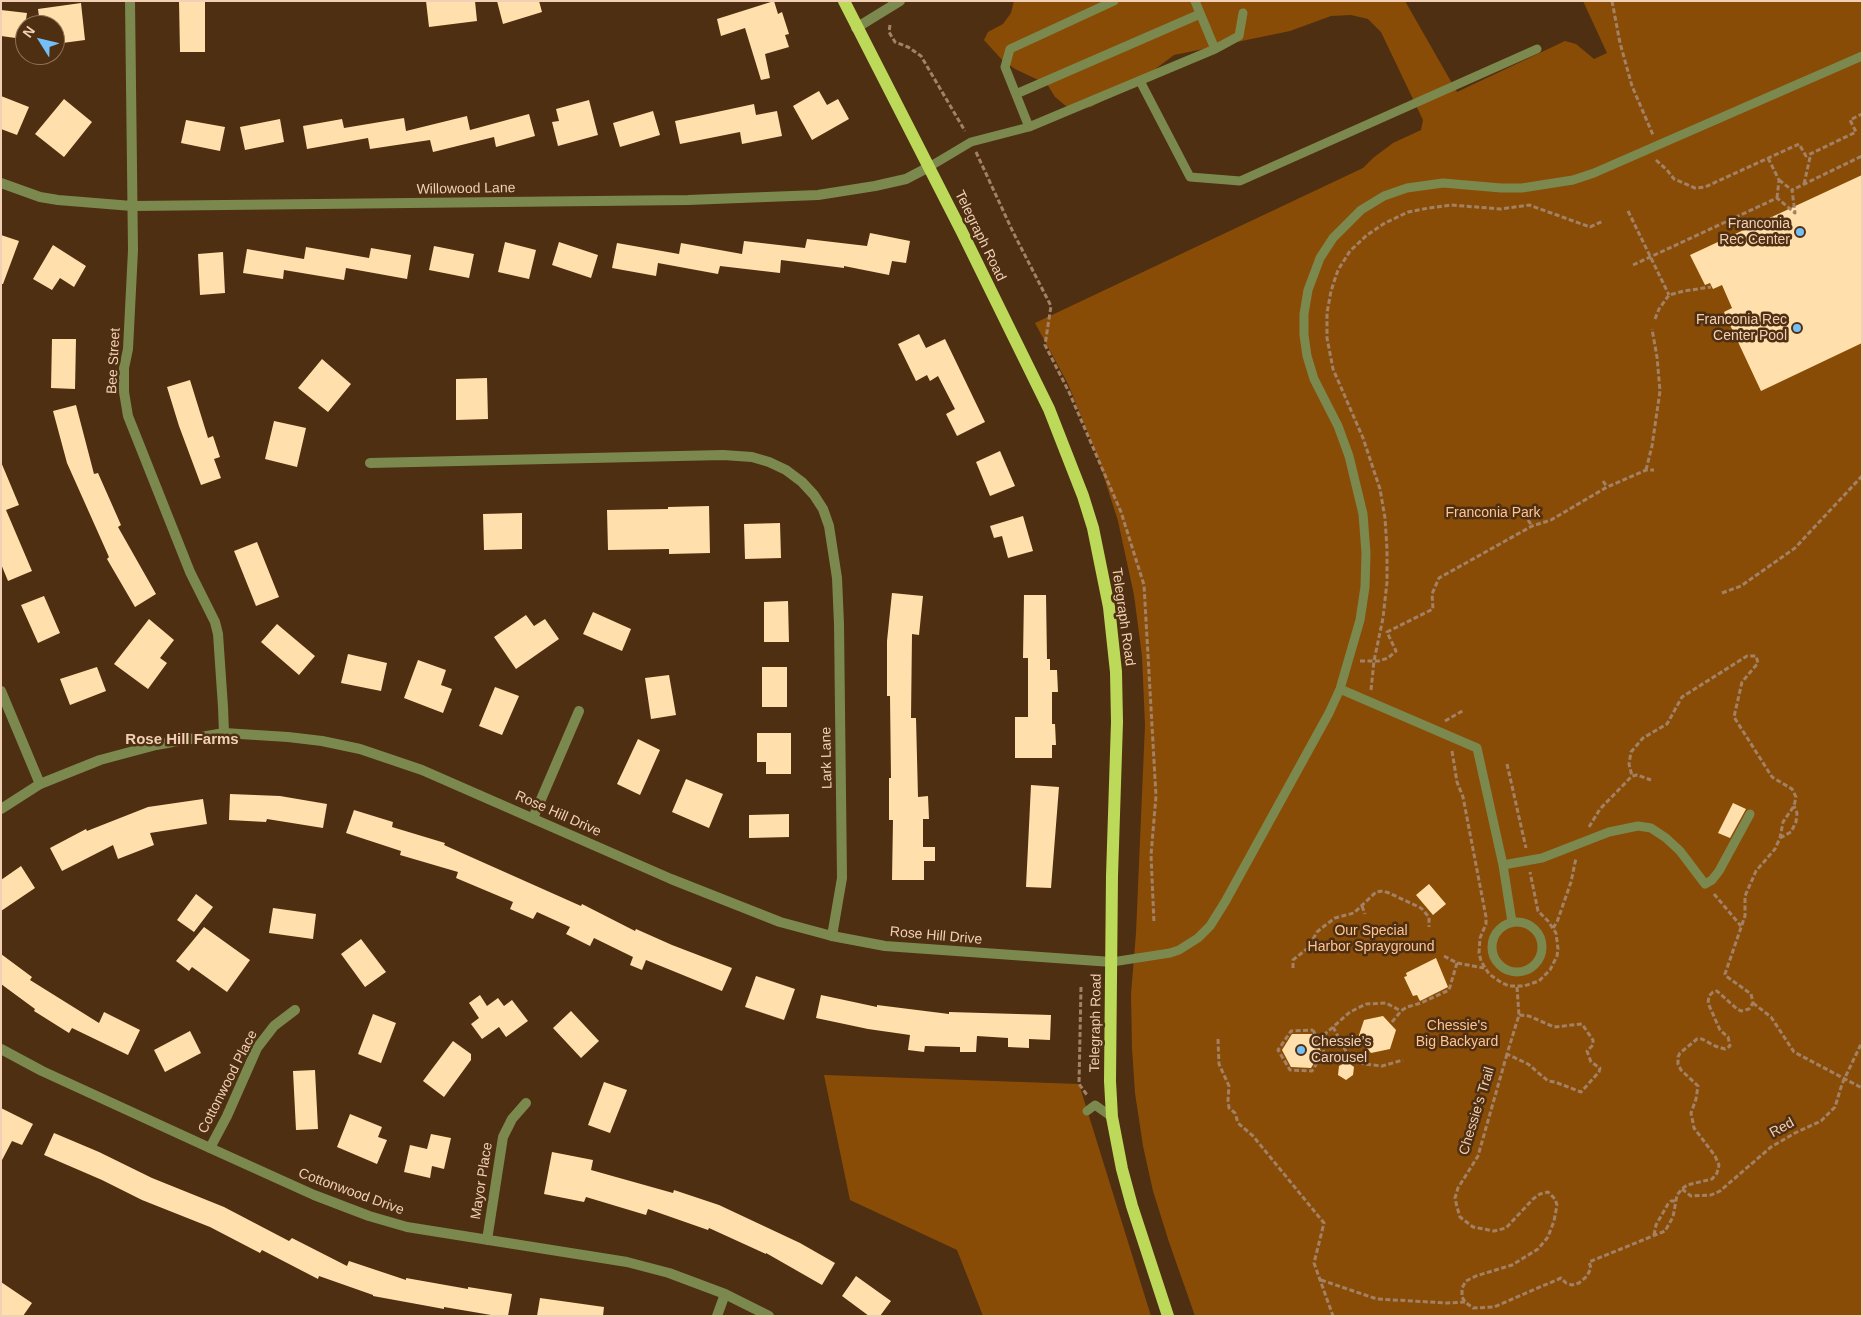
<!DOCTYPE html>
<meta charset="utf-8">
<style>
body{margin:0}
#map{position:relative;width:1863px;height:1317px;overflow:hidden;background:#4f2f12;font-family:Helvetica,sans-serif}
canvas{display:block}
.frame{position:absolute;inset:0;border:2px solid #f2d0b5;pointer-events:none}
.north{position:absolute;left:15px;top:15px;width:50px;height:50px;box-sizing:border-box;background:#4f2f12;border:1px solid #906f53;border-radius:50%;rotate:306deg;font-size:14px;font-weight:700;line-height:20px;text-align:center;color:#f2d0b5}
.north::after{content:'';display:block;margin:auto;width:18px;height:22px;background:#74c0f6;clip-path:polygon(50% 0,100% 100%,50% 72%,0 100%)}
</style>
<div id="map">
<canvas width="1863" height="1317"></canvas>
<div class="frame"></div>
<div class="north">N</div>
</div>
<script>
const c = document.querySelector('canvas').getContext('2d');
c.lineJoin = 'round';
function fill(path, color) { c.fillStyle = color; c.fill(path, 'evenodd'); }
const shape = rows => new Path2D(rows.map(r => 'M' + r).join(''));
function strokePath(path, color, width, dash) { c.strokeStyle = color; c.lineWidth = width; c.lineCap = dash ? 'butt' : 'round'; c.setLineDash(dash || []); c.stroke(path); }
function drawText(font, color, halo, rows, align = 'center') {
  c.font = font + ' Helvetica,sans-serif'; c.lineWidth = 5; c.setLineDash([]); c.textBaseline = 'middle'; c.strokeStyle = halo; c.fillStyle = color; for (const [text, x, y, turn = 0] of rows) {
    c.save(); c.translate(x, y); c.rotate((+turn || 0) * Math.PI / 180); c.textAlign = isNaN(turn) ? turn : align; if (halo) c.strokeText(text, 0, 0); c.fillText(text, 0, 0); c.restore();
  }
}
const green = shape([
 [1014,1,1405,1,1457,92,1565,41,1576,44,1594,59,1607,53,1583,1,1862,1,1862,1316,1195,1316,1169,1242,1153,1191,1143,1146,1135,1093,1132,1048,1131,994,1136,933,1145,725,1142,656,1134,595,1118,521,1097,455,1068,384,1035,323,1363,168,1373,158,1393,143,1421,130,1423,120,1381,32,1368,19,1351,15,1331,16,1290,31,1174,55,1138,82,1091,107,1083,108,1066,106,1055,97,1047,84,1017,70,1004,62,984,40,988,32,1003,24,1011,13],
 [824,1075,1079,1084,1151,1316,983,1316,957,1250,850,1200]
]);
const building = shape([
 [179,1,205,1,205,52,180,52],
 [426,1,475,1,477,21,429,27],
 [497,1,539,1,542,12,503,24],
 [774,1,778,14,782,12,789,34,785,35,789,47,765,54,770,78,761,80,745,28,721,36,717,19],
 [81,3,85,40,55,44,55,25,40,25,38,9],
 [1,10,27,13,23,39,1,36],
 [819,91,827,105,838,99,849,119,812,140,793,106],
 [1,96,29,107,17,135,1,129],
 [64,99,92,122,64,157,35,134],
 [589,100,598,135,558,146,552,122,559,121,556,109],
 [754,104,756,115,777,111,782,136,742,144,740,132,680,144,675,121],
 [653,111,660,135,620,147,613,123],
 [529,114,535,136,496,147,494,137,433,152,430,140,370,149,368,138,307,149,303,126,342,119,344,128,404,118,406,131,467,116,470,130],
 [280,119,284,142,245,150,240,127],
 [186,120,225,127,220,151,181,143],
 [1862,175,1862,343,1761,391,1724,312,1732,308,1722,285,1713,289,1710,283,1705,285,1690,255],
 [870,233,910,241,906,263,892,261,889,275,844,266,844,268,781,260,780,273,720,266,718,274,658,263,656,276,612,268,617,243,679,254,681,243,742,254,744,241,805,248,807,239,867,246],
 [1,235,19,241,3,284,1,284],
 [505,242,536,250,529,279,498,272],
 [559,242,598,255,591,278,552,265],
 [53,245,86,266,74,287,60,278,52,290,33,279],
 [434,246,474,254,469,278,429,270],
 [306,247,369,258,371,248,411,255,407,279,346,268,344,280,284,270,283,279,243,273,247,249,304,259],
 [223,252,225,293,200,295,198,254],
 [919,334,926,348,945,339,985,422,957,436,946,414,955,409,938,376,930,381,927,375,916,381,898,344],
 [52,339,76,339,75,389,51,388],
 [322,359,351,384,328,412,298,388],
 [487,378,488,419,456,420,456,379],
 [190,380,208,438,213,436,220,457,214,459,221,478,201,485,179,426,167,387],
 [76,405,94,474,98,473,121,525,118,527,156,594,135,607,107,559,109,557,67,463,53,411],
 [274,421,306,428,297,467,265,459],
 [1000,451,1015,486,990,496,976,462],
 [1,462,19,505,6,510,32,571,8,581,1,564],
 [709,506,710,553,669,554,669,549,608,550,607,510,668,509,668,507],
 [522,513,522,549,484,550,483,514],
 [1023,516,1033,551,1008,558,1002,536,994,538,990,526],
 [780,523,781,558,745,559,744,524],
 [257,542,279,597,256,606,234,551],
 [892,593,923,596,919,635,912,634,911,718,916,718,918,797,928,796,929,819,923,819,923,847,935,847,935,861,924,861,924,880,892,880,893,820,889,820,889,778,891,778,890,696,887,696,887,641],
 [1024,595,1046,595,1047,659,1050,659,1050,670,1057,670,1058,692,1052,692,1052,724,1055,724,1056,745,1052,745,1052,758,1015,758,1015,717,1028,717,1028,658,1023,658],
 [44,596,60,633,38,643,21,605],
 [788,601,789,642,764,642,764,602],
 [593,612,631,629,622,651,583,634],
 [526,615,534,626,545,619,559,639,516,669,494,637],
 [149,619,174,640,160,658,167,663,148,689,114,664],
 [277,624,315,656,299,675,261,642],
 [348,654,387,663,381,691,341,683],
 [418,660,446,670,441,685,452,689,443,713,404,698],
 [97,667,106,691,70,705,60,679],
 [762,667,787,667,787,707,762,707],
 [669,675,676,715,651,719,645,678],
 [495,687,519,696,502,735,479,726],
 [757,733,791,733,791,774,766,774,766,762,757,762],
 [638,739,660,750,640,795,617,784],
 [686,779,723,794,709,828,672,812],
 [1031,785,1059,787,1051,888,1026,887],
 [230,794,280,796,327,804,323,828,267,819,266,822,229,820],
 [203,799,207,824,150,833,154,845,118,859,113,845,62,871,50,848,86,829,87,831,148,807],
 [1733,803,1746,809,1730,838,1718,833],
 [354,810,393,822,392,827,445,843,444,845,581,906,582,904,635,931,636,929,672,945,732,968,722,991,646,960,642,970,630,965,633,957,594,938,590,946,566,934,570,927,537,912,533,919,510,909,513,902,456,878,458,872,400,855,401,851,346,833],
 [789,814,789,837,749,838,749,815],
 [21,866,35,888,1,911,1,880],
 [1429,884,1446,904,1433,915,1416,895],
 [196,894,213,907,194,932,177,920],
 [273,908,316,914,313,939,269,933],
 [204,927,250,960,227,992,192,967,189,971,176,961],
 [361,939,386,972,365,987,341,954],
 [1,954,32,977,30,980,99,1023,104,1012,140,1030,128,1055,72,1028,69,1033,34,1011,35,1009,1,984],
 [1436,958,1448,987,1420,1001,1417,995,1413,996,1404,977,1407,976,1406,973],
 [756,976,795,989,784,1020,745,1007],
 [480,995,487,1006,498,998,504,1006,512,1000,528,1021,506,1037,499,1027,482,1039,471,1024,479,1018,469,1003],
 [821,995,877,1007,877,1005,949,1014,949,1012,1051,1015,1050,1040,1029,1039,1029,1048,1008,1047,1008,1038,977,1036,976,1052,960,1052,960,1047,925,1046,924,1052,908,1050,910,1035,868,1029,816,1018],
 [571,1011,599,1041,581,1058,553,1028],
 [373,1014,396,1023,381,1063,358,1054],
 [1383,1016,1396,1030,1390,1049,1371,1053,1358,1038,1364,1020],
 [190,1031,201,1053,165,1072,154,1050],
 [1292,1034,1312,1034,1321,1051,1311,1068,1291,1067,1282,1050],
 [453,1041,471,1054,471,1060,444,1097,423,1081],
 [1347,1062,1354,1067,1353,1075,1346,1080,1338,1075,1339,1066],
 [315,1070,318,1129,296,1130,293,1071],
 [604,1082,627,1090,610,1133,588,1125],
 [1,1108,33,1124,22,1145,12,1141,1,1162],
 [350,1114,382,1127,378,1137,387,1140,377,1164,337,1147],
 [54,1133,99,1152,152,1178,224,1207,289,1241,292,1238,347,1266,349,1261,406,1280,406,1278,468,1289,468,1287,512,1294,508,1316,497,1316,444,1307,444,1309,373,1296,373,1295,319,1276,318,1279,262,1250,260,1253,210,1227,142,1200,102,1180,44,1155],
 [431,1134,451,1138,444,1169,432,1166,430,1178,404,1172,410,1145,427,1149],
 [552,1152,593,1160,591,1170,673,1193,674,1190,719,1205,800,1243,835,1263,822,1285,766,1253,766,1254,709,1228,708,1230,648,1209,646,1215,586,1197,584,1202,544,1194],
 [856,1276,891,1301,880,1316,869,1316,842,1296],
 [1,1282,32,1303,23,1316,1,1316],
 [540,1298,604,1307,603,1316,537,1316]
]);
const path = shape([
 [1612,1,1620,43,1632,86,1653,135],
 [890,25,889,32,895,42,908,47,921,56,965,131],
 [976,152,1013,232,1051,306,1045,345,1069,392,1121,512,1144,585,1156,796,1151,855,1154,923],
 [1768,158,1779,180,1777,198],
 [1656,160,1667,170,1674,179,1695,188,1705,187,1799,144,1806,156,1856,132,1850,120,1862,114],
 [1779,180,1792,190],
 [1804,184,1811,153],
 [1628,211,1669,295],
 [1633,265,1777,198,1795,213,1792,190,1862,156],
 [1655,319,1659,309,1669,295,1684,291,1711,287],
 [1646,470,1652,446,1660,391,1657,357,1652,329],
 [1603,481,1607,487],
 [1528,520,1532,526],
 [1722,593,1741,586,1795,548,1862,476],
 [1360,661,1374,661,1383,618,1387,582,1387,549,1385,518,1380,489,1363,438,1333,369,1327,338,1327,313,1331,291,1338,270,1350,251,1367,235,1385,223,1408,212,1429,208,1451,205,1501,209,1529,205,1590,227,1603,221],
 [1371,690,1374,661,1379,661,1388,658,1396,651,1387,632,1433,609,1432,594,1439,578,1532,526,1551,520,1607,487,1646,470,1654,470],
 [1445,721,1464,710],
 [1452,751,1457,782,1463,797,1486,917,1486,924,1480,938,1479,953,1481,961,1489,974,1502,983,1509,986,1524,986,1539,981,1550,970,1557,956,1558,949,1556,933,1548,921,1538,911,1530,872],
 [1507,764,1526,848],
 [1589,827,1600,809,1632,776,1637,775,1651,780],
 [1780,838,1791,832,1796,822,1797,813,1794,806],
 [1714,894,1741,926],
 [1362,906,1365,914],
 [1553,928,1557,922,1571,882,1576,858],
 [1444,956,1457,963,1484,968],
 [1293,968,1293,960,1308,948,1317,932,1323,927,1335,918,1354,913,1376,892,1383,891,1389,893,1421,908,1429,917,1429,927],
 [1081,987,1079,1084,1087,1095],
 [1517,987,1519,1015,1507,1054,1528,1064,1548,1081,1555,1082,1581,1092,1599,1072,1600,1068,1591,1062,1587,1051,1593,1045,1593,1040,1582,1024,1554,1027,1529,1016,1519,1015],
 [1753,1003,1771,1017,1794,1052,1862,1088],
 [1392,1022,1401,1011,1407,1007,1421,1003,1449,990,1457,963],
 [1333,1027,1348,1055,1356,1061,1364,1064,1382,1066,1403,1060],
 [1313,1030,1324,1052,1312,1071,1290,1070,1278,1050,1291,1031,1313,1030],
 [1218,1039,1219,1064,1229,1086,1228,1100,1229,1108,1235,1113,1238,1123,1253,1136,1324,1223,1314,1263,1333,1316],
 [1317,1039,1325,1034,1350,1012,1366,1004,1386,1003,1401,1011],
 [1507,1054,1478,1156,1458,1188,1455,1198,1457,1207,1460,1217,1473,1227,1494,1231,1506,1228,1533,1199,1540,1194,1548,1192,1555,1199,1557,1205,1554,1221,1548,1237,1538,1249,1512,1265,1476,1276,1466,1281,1462,1288,1462,1297,1465,1302,1473,1308,1494,1307,1561,1278,1566,1283,1572,1285,1579,1283,1587,1276,1591,1268,1589,1262,1665,1231,1673,1217,1677,1195,1682,1189,1687,1185,1712,1179,1717,1173,1719,1165,1715,1156,1694,1128,1691,1113,1696,1099,1698,1086,1681,1070,1678,1064,1678,1057,1680,1053,1697,1039,1702,1039,1715,1046,1725,1049,1730,1046,1728,1037,1720,1030,1708,1003,1709,996,1713,992,1717,991,1737,1009,1741,1011,1749,1009,1753,1003,1751,994,1726,976,1725,974,1745,916,1745,896,1756,871,1775,849,1780,838,1783,822,1794,806,1796,797,1792,789,1772,777,1734,717,1742,682,1758,663,1756,656,1747,656,1682,697,1667,724,1643,738,1631,752,1629,764,1632,776],
 [1682,1189,1691,1196,1711,1195,1720,1191,1771,1147,1795,1133,1821,1121,1835,1107,1842,1084,1862,1042],
 [1654,1235,1656,1225,1668,1204,1671,1201,1675,1201],
 [1321,1280,1377,1299,1447,1303,1465,1302]
]);
const service = shape([
 [1215,49,1239,36,1243,13],
 [1140,81,1190,177,1240,181,1537,49],
 [1016,94,1200,14],
 [1029,127,1005,67,1010,49,1114,1],
 [929,167,971,142,1029,127,1215,49,1195,1],
 [1340,689,1477,748,1503,865,1512,922],
 [1503,865,1542,858,1609,832,1638,826,1651,828,1666,838,1680,851,1705,884,1712,880,1719,871,1750,814],
 '1492 947a25 25 0 1 1 50 0a25 25 0 1 1-50 0Z',
 [1112,962,1170,953,1179,950,1198,938,1210,926,1225,902,1329,713,1340,689,1360,620,1365,587,1366,553,1363,514,1349,456,1338,426,1314,379,1307,356,1304,335,1304,314,1308,290,1320,258,1333,238,1361,210,1384,196,1407,188,1443,183,1501,188,1522,188,1573,180,1594,173,1862,56],
 [1087,1111,1095,1105,1112,1117]
]);
const minor = shape([
 [130,1,133,250,128,349,124,368,124,392,128,416,190,572,215,622,218,634,223,707,224,733],
 [856,28,900,1],
 [1,183,40,197,58,200,132,206,688,200,818,195,875,186,906,179,929,167],
 [370,463,723,455,752,457,769,462,786,470,802,482,814,495,823,509,829,526,837,578,839,624,842,878,832,936],
 [1,691,40,784],
 [533,818,579,711],
 [1,1049,42,1071,210,1148,314,1195,369,1216,407,1227,627,1262,669,1273,725,1294,769,1316],
 [210,1148,227,1116,257,1048,274,1026,295,1010],
 [487,1240,503,1137,512,1119,526,1103],
 [717,1316,725,1294]
]);
const tertiary = shape([
 [1,809,40,784,100,760,156,745,224,733,288,737,322,741,360,749,422,770,671,879,780,922,832,936,885,946,1112,962]
]);
const primary = shape([
 [844,1,962,232,1049,409,1083,496,1093,528,1109,607,1116,672,1117,722,1112,876,1110,1081,1112,1117,1122,1169,1132,1206,1168,1316]
]);
const markers = [
 [1800,232,5,"#74c0f6"],
 [1797,328,5,"#74c0f6"],
 [1301,1050,5,"#74c0f6"]
];
const streetNames = [
 ["Willowood Lane",466,189,-1],
 ["Telegraph Road",980,236,64],
 ["Bee Street",114,361,-87],
 ["Telegraph Road",1123,617,82],
 ["Lark Lane",827,758,-91],
 ["Rose Hill Drive",558,814,24],
 ["Rose Hill Drive",936,936,5],
 ["Telegraph Road",1096,1023,-89],
 ["Cottonwood Place",228,1082,-63],
 ["Chessie’s Trail",1477,1111,-73],
 ["Red",1782,1128,-29],
 ["Mayor Place",482,1181,-81],
 ["Cottonwood Drive",351,1192,20]
];
const poiNames = [
 ["Franconia",1790,224],
 ["Rec Center",1790,240],
 ["Franconia Rec",1787,320],
 ["Center Pool",1787,336],
 ["Chessie’s",1311,1042,"left"],
 ["Carousel",1311,1058,"left"]
];
const parkNames = [
 ["Franconia Park",1493,513],
 ["Our Special",1371,931],
 ["Harbor Sprayground",1371,947],
 ["Chessie's",1457,1026],
 ["Big Backyard",1457,1042]
];
const neighbourhoodNames = [
 ["Rose Hill Farms",182,740]
];
fill(green, '#894c06');
fill(building, '#ffe0ac');
strokePath(path, '#a28165', 3, [5, 2.5]);
strokePath(service, '#7b894f', 9);
strokePath(minor, '#7b894f', 10);
strokePath(tertiary, '#7b894f', 10);
strokePath(primary, '#bdd959', 12);
for (const [x, y, r, color] of markers) { const dot = new Path2D(); dot.arc(x, y, r, 0, 2 * Math.PI); c.fillStyle = color; c.fill(dot); strokePath(dot, '#4f2f12', 2); }
drawText('14px', '#f2d0b5', '#4f2f12', streetNames);
drawText('14px', '#f2d0b5', '#4f2f12', poiNames, 'right');
drawText('14px', '#ffc493', '#4f2f12', parkNames);
drawText('bold 15px', '#f2d0b5', '#4f2f12', neighbourhoodNames);
</script>
